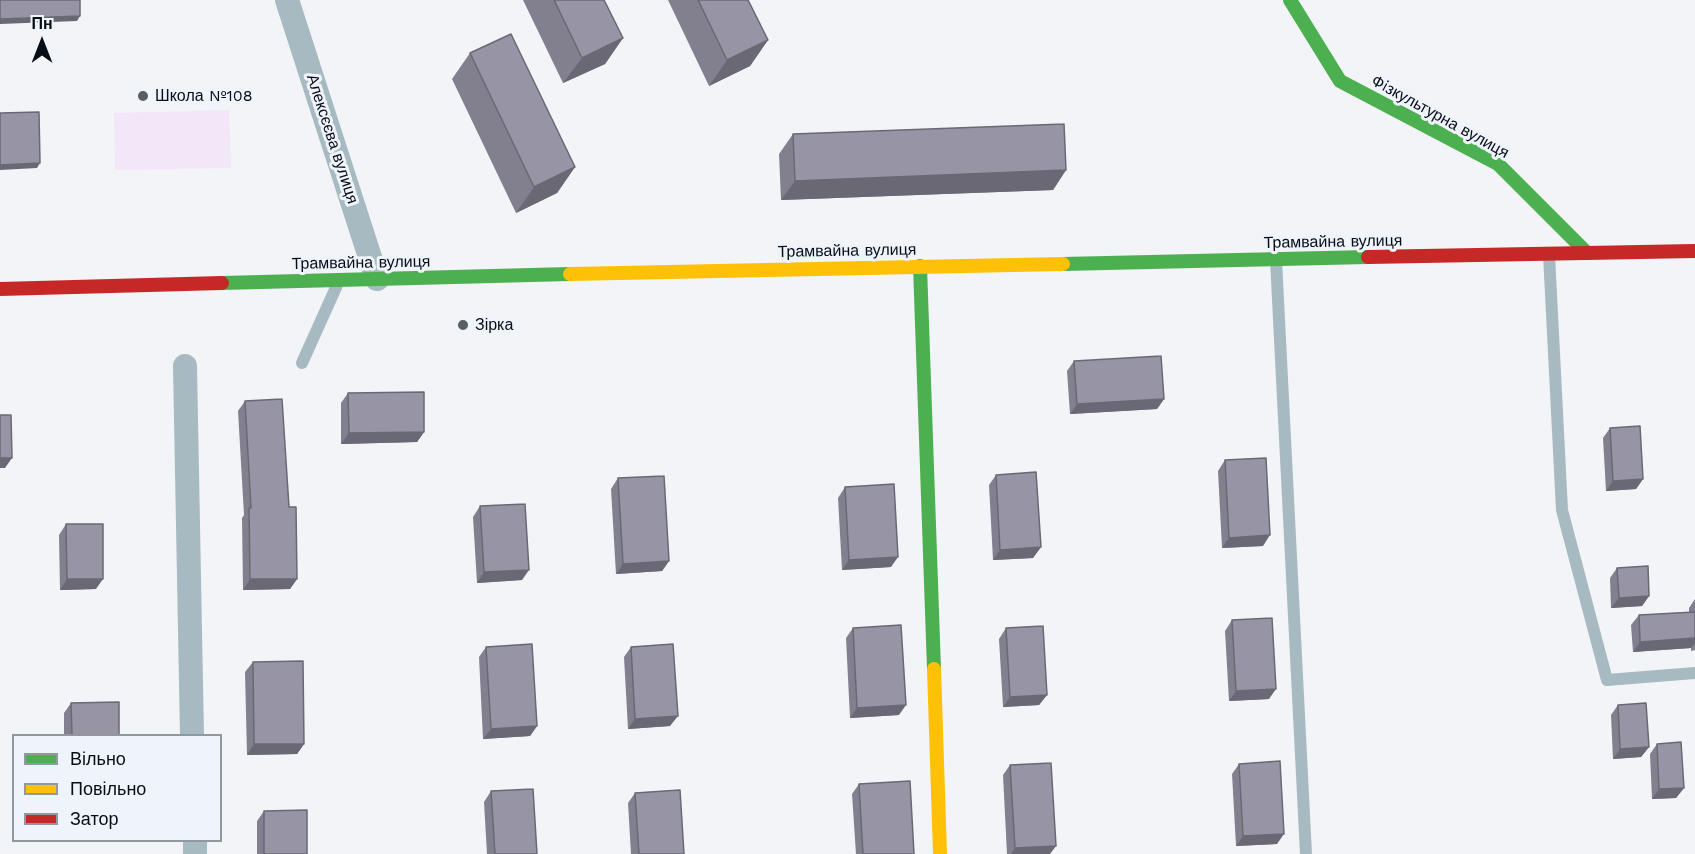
<!DOCTYPE html>
<meta charset="utf-8">
<style>
body{margin:0}
#map{position:relative;width:1695px;height:854px;overflow:hidden;background:#f2f4f7;font-family:"Work Sans",sans-serif}
canvas{display:block}
.legend{position:absolute;left:12px;top:734px;width:210px;height:108px;box-sizing:border-box;background:#eff4fa;border:2px solid #92989f;margin:0;padding:8px 10px;list-style:none;font-size:18px;color:#070e17}
.legend li{display:flex;align-items:center;gap:12px;height:30px}
.legend b{width:30px;border:2px solid #92989f}
.north{position:absolute;left:12px;top:12px;width:60px;height:60px;-webkit-text-stroke:4px #eff4fa;paint-order:stroke;rotate:0deg;font-size:16px;font-weight:700;line-height:24px;text-align:center;color:#070e17}
.north::after{content:'';display:block;margin:auto;width:21px;height:27px;background:#070e17;clip-path:polygon(50% 0,100% 100%,50% 72%,0 100%)}
</style>
<div id="map">
<canvas width="1695" height="854"></canvas>
<ul class="legend">
<li><b style="height:8px;background:#4caf50"></b>Вільно</li>
<li><b style="height:8px;background:#ffc107"></b>Повільно</li>
<li><b style="height:8px;background:#c62828"></b>Затор</li>
</ul>
<div class="north">Пн</div>
</div>
<script>
const c = document.querySelector('canvas').getContext('2d');
c.lineJoin = 'round';
function fill(path, color) { c.fillStyle = color; c.fill(path, 'evenodd'); }
const shape = rows => new Path2D(rows.map(r => 'M' + r).join(''));
function strokePath(path, color, width, dash) { c.strokeStyle = color; c.lineWidth = width; c.lineCap = dash ? 'butt' : 'round'; c.setLineDash(dash || []); c.stroke(path); }
function drawText(font, color, halo, rows, align = 'center') {
  c.font = font + ' "Work Sans",sans-serif'; c.lineWidth = 6; c.setLineDash([]); c.textBaseline = 'middle'; c.strokeStyle = halo; c.fillStyle = color; for (const [text, x, y, turn = 0] of rows) {
    c.save(); c.translate(x, y); c.rotate((+turn || 0) * Math.PI / 180); c.textAlign = isNaN(turn) ? turn : align; if (halo) c.strokeText(text, 0, 0); c.fillText(text, 0, 0); c.restore();
  }
}
const green = shape([
 [229,110,231,168,115,170,114,113]
]);
const lane = shape([
 [1549,255,1562,510,1607,680,1695,673],
 [1276,260,1306,854],
 [302,363,338,283]
]);
const street = shape([
 [287,0,377,279],
 [185,366,192,736],
 [195,840,195,854]
]);
const fast = shape([
 [1290,0,1340,81,1498,164,1587,253],
 [1063,264,1368,257],
 [920,266,934,669],
 [222,283,570,274]
]);
const slow = shape([
 [570,274,1063,264],
 [934,669,940,854]
]);
const jam = shape([
 [1368,257,1695,251],
 [0,289,222,283]
]);
const wall = shape([
 [523,0,604,0,623,38,605,64,563,83],
 [668,0,748,0,768,40,750,66,709,86],
 [470,53,575,167,557,193,516,213,452,79],
 [793,134,1066,170,1053,190,781,200,779,154],
 [1074,361,1164,399,1157,409,1070,414,1067,371],
 [348,393,424,432,417,442,341,444,341,403],
 [245,401,289,507,297,579,290,589,243,590,242,518,244,515,238,411],
 [1610,428,1643,479,1636,489,1606,491,1603,438],
 [1225,460,1263,546,1222,548,1218,471],
 [996,475,1041,547,1033,558,993,560,989,485],
 [618,478,669,561,662,571,616,574,611,489],
 [845,487,891,567,842,570,838,498],
 [480,506,522,580,477,583,473,517],
 [66,524,96,589,60,590,59,535],
 [1617,568,1649,596,1642,606,1611,608,1610,578],
 [1695,599,1695,650,1691,651,1691,648,1633,652,1631,625,1639,615,1689,612,1689,608],
 [1232,620,1269,699,1229,701,1225,631],
 [853,628,899,715,850,718,846,638],
 [1006,628,1047,695,1039,705,1003,707,999,639],
 [486,647,537,726,530,736,483,739,479,657],
 [631,647,670,726,628,729,624,657],
 [253,662,304,744,297,754,247,755,245,672],
 [71,703,119,735,64,735,64,713],
 [1618,705,1649,747,1641,757,1613,759,1611,715],
 [1657,744,1684,788,1676,798,1652,799,1650,754],
 [1239,764,1277,844,1236,846,1232,774],
 [1010,765,1050,854,1007,854,1003,775],
 [859,784,914,854,856,854,852,794],
 [491,791,537,854,487,854,484,802],
 [635,793,684,854,631,854,628,803],
 [264,811,307,854,257,854,257,821]
]);
const shadedWall = shape([
 [80,16,77,21,0,24,0,19],
 [623,38,605,64,563,83,582,58],
 [768,40,750,66,709,86,727,60],
 [40,163,37,168,0,170,0,165],
 [575,167,557,193,516,213,534,187],
 [1066,170,1053,190,781,200,795,181],
 [1164,399,1157,409,1070,414,1077,404],
 [424,432,417,442,341,444,349,433],
 [0,458,12,458,5,468,0,468],
 [1643,479,1636,489,1606,491,1613,481],
 [1270,535,1263,546,1222,548,1229,538],
 [1041,547,1033,558,993,560,1000,550],
 [898,557,891,567,842,570,849,560],
 [669,561,662,571,616,574,623,564],
 [529,570,522,580,477,583,484,572],
 [67,579,103,579,96,589,60,590],
 [250,579,297,579,290,589,243,590],
 [1649,596,1642,606,1611,608,1619,598],
 [1695,638,1695,643,1691,648,1633,652,1640,642],
 [1276,689,1269,699,1229,701,1236,691],
 [1047,695,1039,705,1003,707,1010,697],
 [906,705,899,715,850,718,857,708],
 [678,716,670,726,628,729,635,719],
 [537,726,530,736,483,739,491,729],
 [254,744,304,744,297,754,247,755],
 [1649,747,1641,757,1613,759,1620,749],
 [1684,788,1676,798,1652,799,1659,789],
 [1284,834,1277,844,1236,846,1243,836],
 [1056,846,1050,854,1011,854,1015,848]
]);
const building = shape([
 [0,0,80,0,80,16,0,19,0,0],
 [554,0,604,0,623,38,582,58,554,0],
 [698,0,748,0,768,40,727,60,698,0],
 [511,34,575,167,534,187,470,53,511,34],
 [39,112,40,163,0,165,0,113,39,112],
 [1064,124,1066,170,795,181,793,134,1064,124],
 [1161,356,1164,399,1077,404,1074,361,1161,356],
 [424,392,424,432,349,433,348,393,424,392],
 [282,399,289,507,296,507,297,579,250,579,249,508,251,508,245,401,282,399],
 [0,415,11,415,12,458,0,458,0,415],
 [1640,426,1643,479,1613,481,1610,428,1640,426],
 [1266,458,1270,535,1229,538,1225,460,1266,458],
 [1036,472,1041,547,1000,550,996,475,1036,472],
 [664,476,669,561,623,564,618,478,664,476],
 [894,484,898,557,849,560,845,487,894,484],
 [525,504,529,570,484,572,480,506,525,504],
 [66,524,103,524,103,579,67,579,66,524],
 [1648,566,1649,596,1619,598,1617,568,1648,566],
 [1695,612,1695,638,1640,642,1639,615,1695,612],
 [1272,618,1276,689,1236,691,1232,620,1272,618],
 [901,625,906,705,857,708,853,628,901,625],
 [1043,626,1047,695,1010,697,1006,628,1043,626],
 [532,644,537,726,491,729,486,647,532,644],
 [673,644,678,716,635,719,631,647,673,644],
 [303,661,304,744,254,744,253,662,303,661],
 [119,702,119,735,72,735,71,703,119,702],
 [1646,703,1649,747,1620,749,1618,705,1646,703],
 [1681,742,1684,788,1659,789,1657,744,1681,742],
 [1280,761,1284,834,1243,836,1239,764,1280,761],
 [1051,763,1056,846,1015,848,1010,765,1051,763],
 [910,781,914,854,863,854,859,784,910,781],
 [533,789,537,854,495,854,491,791,533,789],
 [680,790,684,854,639,854,635,793,680,790],
 [307,810,307,854,264,854,264,811,307,810]
]);
const markers = [
 [143,96,6,"#595e65"],
 [463,325,6,"#595e65"]
];
const poiNames = [
 ["Школа №108",155,96],
 ["Зірка",475,325]
];
const streetNames = [
 ["Фiзкультурна вулиця",1440,117,29],
 ["Алексєєва вулиця",332,139,72],
 ["Трамвайна вулиця",1333,242,-1],
 ["Трамвайна вулиця",847,251,-1],
 ["Трамвайна вулиця",361,263,-1]
];
fill(green, '#f3e6f9');
strokePath(lane, '#a7bac1', 12);
strokePath(street, '#a7bac1', 24);
strokePath(fast, '#4caf50', 14);
strokePath(slow, '#ffc107', 14);
strokePath(jam, '#c62828', 14);
fill(wall, '#82808e');
fill(shadedWall, '#6a6874');
fill(building, '#9795a5');
strokePath(building, '#6a6874', 1.5);
for (const [x, y, r, color] of markers) { const dot = new Path2D(); dot.arc(x, y, r, 0, 2 * Math.PI); c.fillStyle = color; c.fill(dot); strokePath(dot, '#eff4fa', 2); }
drawText('16px', '#070e17', '#eff4fa', poiNames, 'left');
drawText('16px', '#070e17', '#eff4fa', streetNames);
</script>
